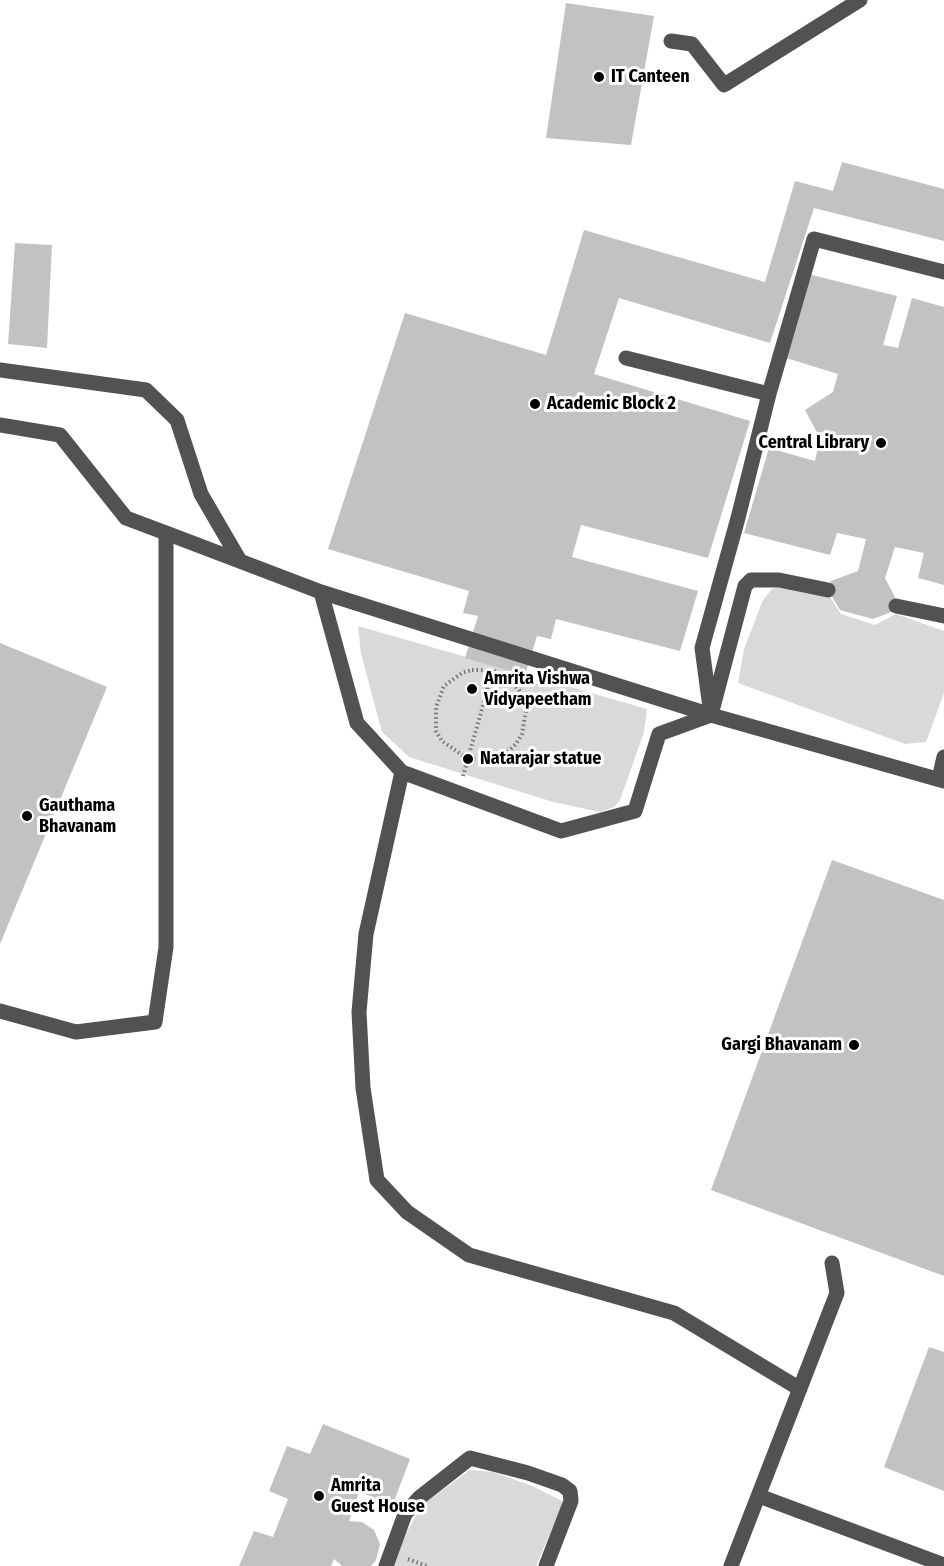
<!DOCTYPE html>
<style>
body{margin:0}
canvas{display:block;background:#fff}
</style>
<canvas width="944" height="1566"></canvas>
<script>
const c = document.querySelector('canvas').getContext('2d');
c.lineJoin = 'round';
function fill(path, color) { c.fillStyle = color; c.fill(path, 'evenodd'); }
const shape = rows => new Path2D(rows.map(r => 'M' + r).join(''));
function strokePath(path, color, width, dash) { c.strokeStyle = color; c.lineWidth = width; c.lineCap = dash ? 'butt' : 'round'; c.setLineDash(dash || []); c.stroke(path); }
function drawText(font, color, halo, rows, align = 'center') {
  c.font = font + ' "Fira Sans Condensed",sans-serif'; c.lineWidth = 6; c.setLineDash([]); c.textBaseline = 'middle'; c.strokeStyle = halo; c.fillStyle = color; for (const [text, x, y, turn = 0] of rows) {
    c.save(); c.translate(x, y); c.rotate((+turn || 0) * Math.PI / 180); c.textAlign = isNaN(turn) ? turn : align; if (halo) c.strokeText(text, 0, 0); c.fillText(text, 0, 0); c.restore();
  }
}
const green = shape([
 [786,586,828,594,841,614,875,625,896,614,944,631,944,693,926,742,905,744,738,683,744,649,763,600,772,589],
 [358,626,647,709,644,732,620,800,614,807,600,812,553,802,409,757,382,732,361,654],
 [470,1470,493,1472,532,1486,562,1501,561,1508,536,1566,392,1566,400,1544,422,1505]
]);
const building = shape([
 [566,3,654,16,631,145,546,138],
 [842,162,944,189,944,241,814,208,770,343,619,298,594,374,750,421,708,558,581,525,572,557,698,591,680,651,556,619,551,639,537,636,525,675,465,658,478,616,463,613,469,591,328,549,405,313,546,355,584,230,765,282,795,181,833,191],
 [15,243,52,245,47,348,8,344],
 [808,274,897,296,883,345,898,348,912,298,944,307,944,585,918,578,924,553,895,547,885,578,897,601,894,611,873,619,840,610,828,590,831,581,858,571,866,539,837,533,830,555,744,533,769,448,815,461,820,438,805,410,833,392,838,374,786,358],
 [0,643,107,687,0,944],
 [832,860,944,900,944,1276,711,1190],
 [929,1347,944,1352,944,1491,884,1467],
 [323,1424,410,1459,393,1504,359,1492,349,1521,362,1522,374,1530,380,1544,376,1560,371,1566,342,1566,334,1559,331,1566,239,1566,254,1531,273,1537,288,1499,269,1491,287,1446,310,1454]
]);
const path = shape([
 [472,670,493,670,503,675,519,690,523,699,526,710,522,734,516,744,501,758,468,759,442,741,436,731,436,707,444,686,462,673,472,670],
 [463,776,493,670],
 [408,1559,427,1566]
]);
const minor = shape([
 [671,41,692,44,724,85,860,0],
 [626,358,769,394,738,518,702,648,711,715,944,781],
 [0,370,146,390,177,420,201,494,240,561],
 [769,394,814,239,944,272],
 [0,425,60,435,126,518,166,533],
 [321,592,711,715],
 [896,606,944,616],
 [713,707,745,586,751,580,779,580,828,590],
 [402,772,366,934,359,1012,363,1088,377,1180,407,1212,469,1255,674,1313,800,1389],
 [939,779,944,757],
 [0,1011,76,1032,155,1022,166,947,166,533,321,592,357,723,402,772,561,831,635,811,659,734,711,715],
 [759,1496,944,1565],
 [386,1566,405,1514,419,1498,470,1458,528,1473,562,1485,570,1491,571,1501,546,1566],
 [731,1566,837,1293,832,1263]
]);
const markers = [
 [599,77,6,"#000"],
 [535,404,6,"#000"],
 [881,443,6,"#000"],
 [472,689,6,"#000"],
 [468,759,6,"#000"],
 [27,816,6,"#000"],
 [854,1045,6,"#000"],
 [319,1496,6,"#000"]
];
const poiNames = [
 ["IT Canteen",611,77],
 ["Academic Block 2",547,404],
 ["Central Library",869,443,"right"],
 ["Amrita Vishwa",484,679],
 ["Vidyapeetham",484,700],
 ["Natarajar statue",480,759],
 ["Gauthama",39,806],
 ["Bhavanam",39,827],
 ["Gargi Bhavanam",842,1045,"right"],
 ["Amrita",331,1486],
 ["Guest House",331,1507]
];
fill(green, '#d9d9d9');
fill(building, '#c2c2c2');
strokePath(path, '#747474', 4, [1.5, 3]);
strokePath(minor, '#525252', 15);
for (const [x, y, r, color] of markers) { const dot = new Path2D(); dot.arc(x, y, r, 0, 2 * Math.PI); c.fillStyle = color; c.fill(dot); strokePath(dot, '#fff', 2); }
drawText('bold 18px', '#000', '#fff', poiNames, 'left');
</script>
